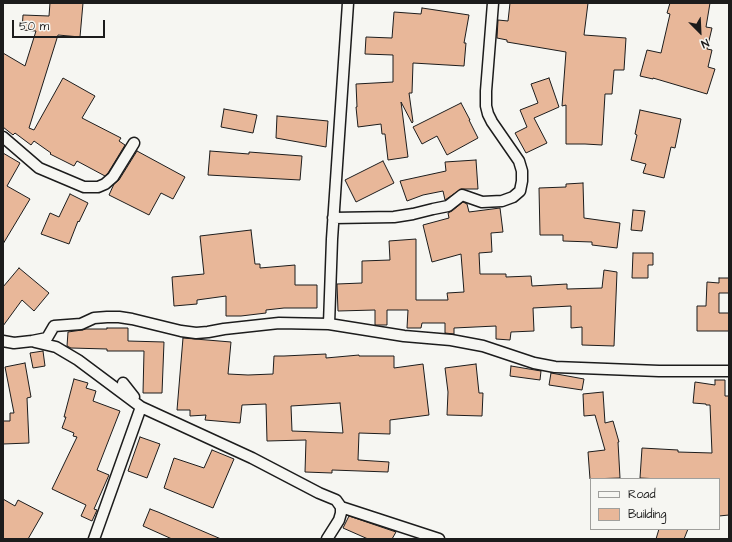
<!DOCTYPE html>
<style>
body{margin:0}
#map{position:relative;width:732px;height:542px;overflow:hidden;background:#f6f6f2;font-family:"Architects Daughter",sans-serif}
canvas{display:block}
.frame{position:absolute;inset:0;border:4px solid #1c1c1c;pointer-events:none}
.legend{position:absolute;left:590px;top:478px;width:130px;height:52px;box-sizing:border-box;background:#f6f6f2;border:1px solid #9f9f9c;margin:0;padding:5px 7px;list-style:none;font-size:12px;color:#1c1c1c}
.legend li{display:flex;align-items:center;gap:8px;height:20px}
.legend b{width:20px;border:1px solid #9f9f9c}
.north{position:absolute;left:680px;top:12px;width:40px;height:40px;-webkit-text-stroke:3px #f6f6f2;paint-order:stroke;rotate:156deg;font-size:11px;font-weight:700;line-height:16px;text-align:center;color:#1c1c1c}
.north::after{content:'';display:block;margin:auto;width:14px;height:18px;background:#1c1c1c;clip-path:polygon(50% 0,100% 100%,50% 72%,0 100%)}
.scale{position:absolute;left:12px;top:20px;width:93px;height:18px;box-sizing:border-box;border:2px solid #1c1c1c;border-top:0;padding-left:5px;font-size:12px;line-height:14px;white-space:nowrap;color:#1c1c1c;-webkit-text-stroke:3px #f6f6f2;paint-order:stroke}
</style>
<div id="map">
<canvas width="732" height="542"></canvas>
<div class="frame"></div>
<ul class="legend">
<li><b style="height:5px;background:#f6f6f2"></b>Road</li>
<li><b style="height:11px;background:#e8b799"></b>Building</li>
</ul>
<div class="north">N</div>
<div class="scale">50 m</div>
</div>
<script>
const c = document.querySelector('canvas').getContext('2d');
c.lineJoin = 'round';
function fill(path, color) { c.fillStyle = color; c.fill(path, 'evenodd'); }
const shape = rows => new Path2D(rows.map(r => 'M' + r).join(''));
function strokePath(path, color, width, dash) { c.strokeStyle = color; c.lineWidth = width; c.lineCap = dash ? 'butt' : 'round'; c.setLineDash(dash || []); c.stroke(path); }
const building = shape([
 [50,3,83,3,80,37,58,35,29,128,34,130,63,78,95,96,82,118,121,138,119,141,125,145,108,173,105,176,77,161,74,166,50,154,51,153,34,141,31,145,15,133,13,135,3,127,3,53,25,66,36,31,22,30,23,15,49,16,50,3],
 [510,3,588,3,584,35,626,38,624,70,614,70,612,94,605,94,602,145,585,144,566,144,566,105,562,106,566,52,507,42,507,40,497,38,498,20,508,21,510,3],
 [670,3,710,3,706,27,712,28,707,49,712,50,708,67,715,69,707,94,653,78,653,79,640,76,647,50,661,53,670,14,667,13,670,3],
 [422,8,469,15,464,43,466,43,464,66,413,63,412,93,409,93,413,122,412,123,401,102,408,157,388,160,385,134,382,134,381,124,358,127,356,107,357,107,356,84,393,82,393,55,365,54,366,37,392,38,394,12,421,14,422,8],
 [549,78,559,107,534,118,547,143,526,153,515,133,527,127,520,110,538,103,531,84,549,78],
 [461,103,470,120,469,120,478,138,447,155,437,136,422,144,413,127,461,103],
 [224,109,257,115,253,133,221,127,224,109],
 [640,110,681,119,675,148,671,147,664,178,643,173,646,164,631,160,637,135,635,134,640,110],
 [277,116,328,121,326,147,276,138,277,116],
 [137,151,185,177,173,199,161,193,149,215,109,195,114,184,119,180,137,151],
 [210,151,249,154,249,152,302,156,300,180,208,175,210,151],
 [3,153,20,163,7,186,30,199,3,244,3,153],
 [476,160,478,189,461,189,445,200,443,191,423,195,407,201,400,181,446,171,445,162,476,160],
 [383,161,394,183,356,202,345,180,383,161],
 [583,183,584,218,620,223,617,248,592,245,592,242,563,241,563,235,540,235,539,188,566,187,566,184,583,183],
 [70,194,88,203,79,222,78,221,69,244,41,234,50,213,59,217,70,194],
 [463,202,467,204,469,212,500,208,503,232,491,233,492,252,479,253,480,274,506,274,506,277,531,276,532,286,567,284,567,289,602,288,604,270,617,272,614,346,582,345,582,327,571,328,571,306,533,308,534,331,511,332,510,340,496,339,496,326,454,328,454,334,445,333,445,323,422,323,421,328,407,328,408,310,387,310,387,325,375,325,375,310,338,311,337,284,362,283,362,261,390,260,389,241,416,239,416,300,448,300,447,293,464,292,461,254,432,262,423,225,449,218,448,213,452,211,463,202],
 [633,210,645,211,642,231,631,230,633,210],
 [251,230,255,264,260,264,260,268,295,265,295,285,317,285,317,308,284,308,266,310,266,313,241,316,226,316,226,296,197,300,197,304,174,306,172,277,204,274,200,236,251,230],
 [633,253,653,253,653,265,648,265,648,278,632,278,633,253],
 [19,268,49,293,34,311,22,300,3,326,3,287,19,268],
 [719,278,729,278,729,293,719,293,719,313,729,313,729,331,697,331,697,306,706,306,707,282,719,283,719,278],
 [107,328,128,328,128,341,164,342,162,393,143,393,144,351,107,351,107,349,71,348,67,346,68,332,82,330,86,329,107,329,107,328],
 [183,338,231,342,228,374,248,375,273,374,274,356,284,356,326,354,326,358,359,355,359,356,394,356,394,368,423,364,429,415,390,420,390,434,359,433,358,460,389,462,388,472,332,470,332,473,305,472,306,440,267,441,266,404,242,405,240,423,205,420,206,415,190,416,190,410,177,410,183,338],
 [340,403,343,433,292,431,291,406,340,403],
 [43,351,45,366,33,368,30,353,43,351],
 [25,363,31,397,27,398,29,443,3,444,3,421,10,421,10,413,14,413,5,367,25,363],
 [476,364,479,393,483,393,482,416,447,415,448,392,445,368,476,364],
 [511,366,541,371,540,380,510,376,511,366],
 [551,373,584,379,582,390,549,385,551,373],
 [74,379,88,383,86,388,96,391,93,401,120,411,97,470,109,475,94,509,97,510,92,521,81,516,86,505,52,489,77,437,73,436,74,433,62,428,66,417,64,417,74,379],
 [715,380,725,380,725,396,729,396,729,515,719,516,719,479,660,479,640,478,642,448,678,450,678,452,712,453,710,405,706,405,706,404,693,403,695,382,715,385,715,380],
 [603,392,605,423,613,421,619,442,618,442,620,478,590,479,588,452,605,450,595,415,584,416,583,394,603,392],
 [140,437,160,444,147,478,128,471,140,437],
 [212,450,234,459,213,508,164,488,174,458,204,468,212,450],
 [3,499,15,506,18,500,43,513,28,539,3,539,3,499],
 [150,509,158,512,221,539,172,539,143,526,150,509],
 [349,516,396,532,392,539,368,539,343,528,349,516],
 [659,529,688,529,684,539,656,539,659,529]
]);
const minor = shape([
 [3,137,39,168,84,187,98,187,105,184,113,177,134,143],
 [333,218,394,217,413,214,433,209,448,206,462,195,482,202,502,201,513,197,520,191,522,181,522,171,519,161,492,122,488,114,486,106,486,91,493,3],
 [329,324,332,239,348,3],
 [3,341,14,343,32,341,47,338,54,326,81,324,94,318,107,317,119,317,132,319,181,331,196,333,208,332,224,329,279,323,329,324,404,336,451,340,483,346,534,363,555,367,659,371,729,371],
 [35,342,56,347,78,360,141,407,252,458,319,493,336,500,341,507,341,513,339,520,327,539],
 [123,383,134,397],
 [341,507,439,539],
 [94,539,141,407]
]);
fill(building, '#e8b799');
strokePath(building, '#1c1c1c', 1);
strokePath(minor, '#1c1c1c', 13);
strokePath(minor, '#f6f6f2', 10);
</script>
